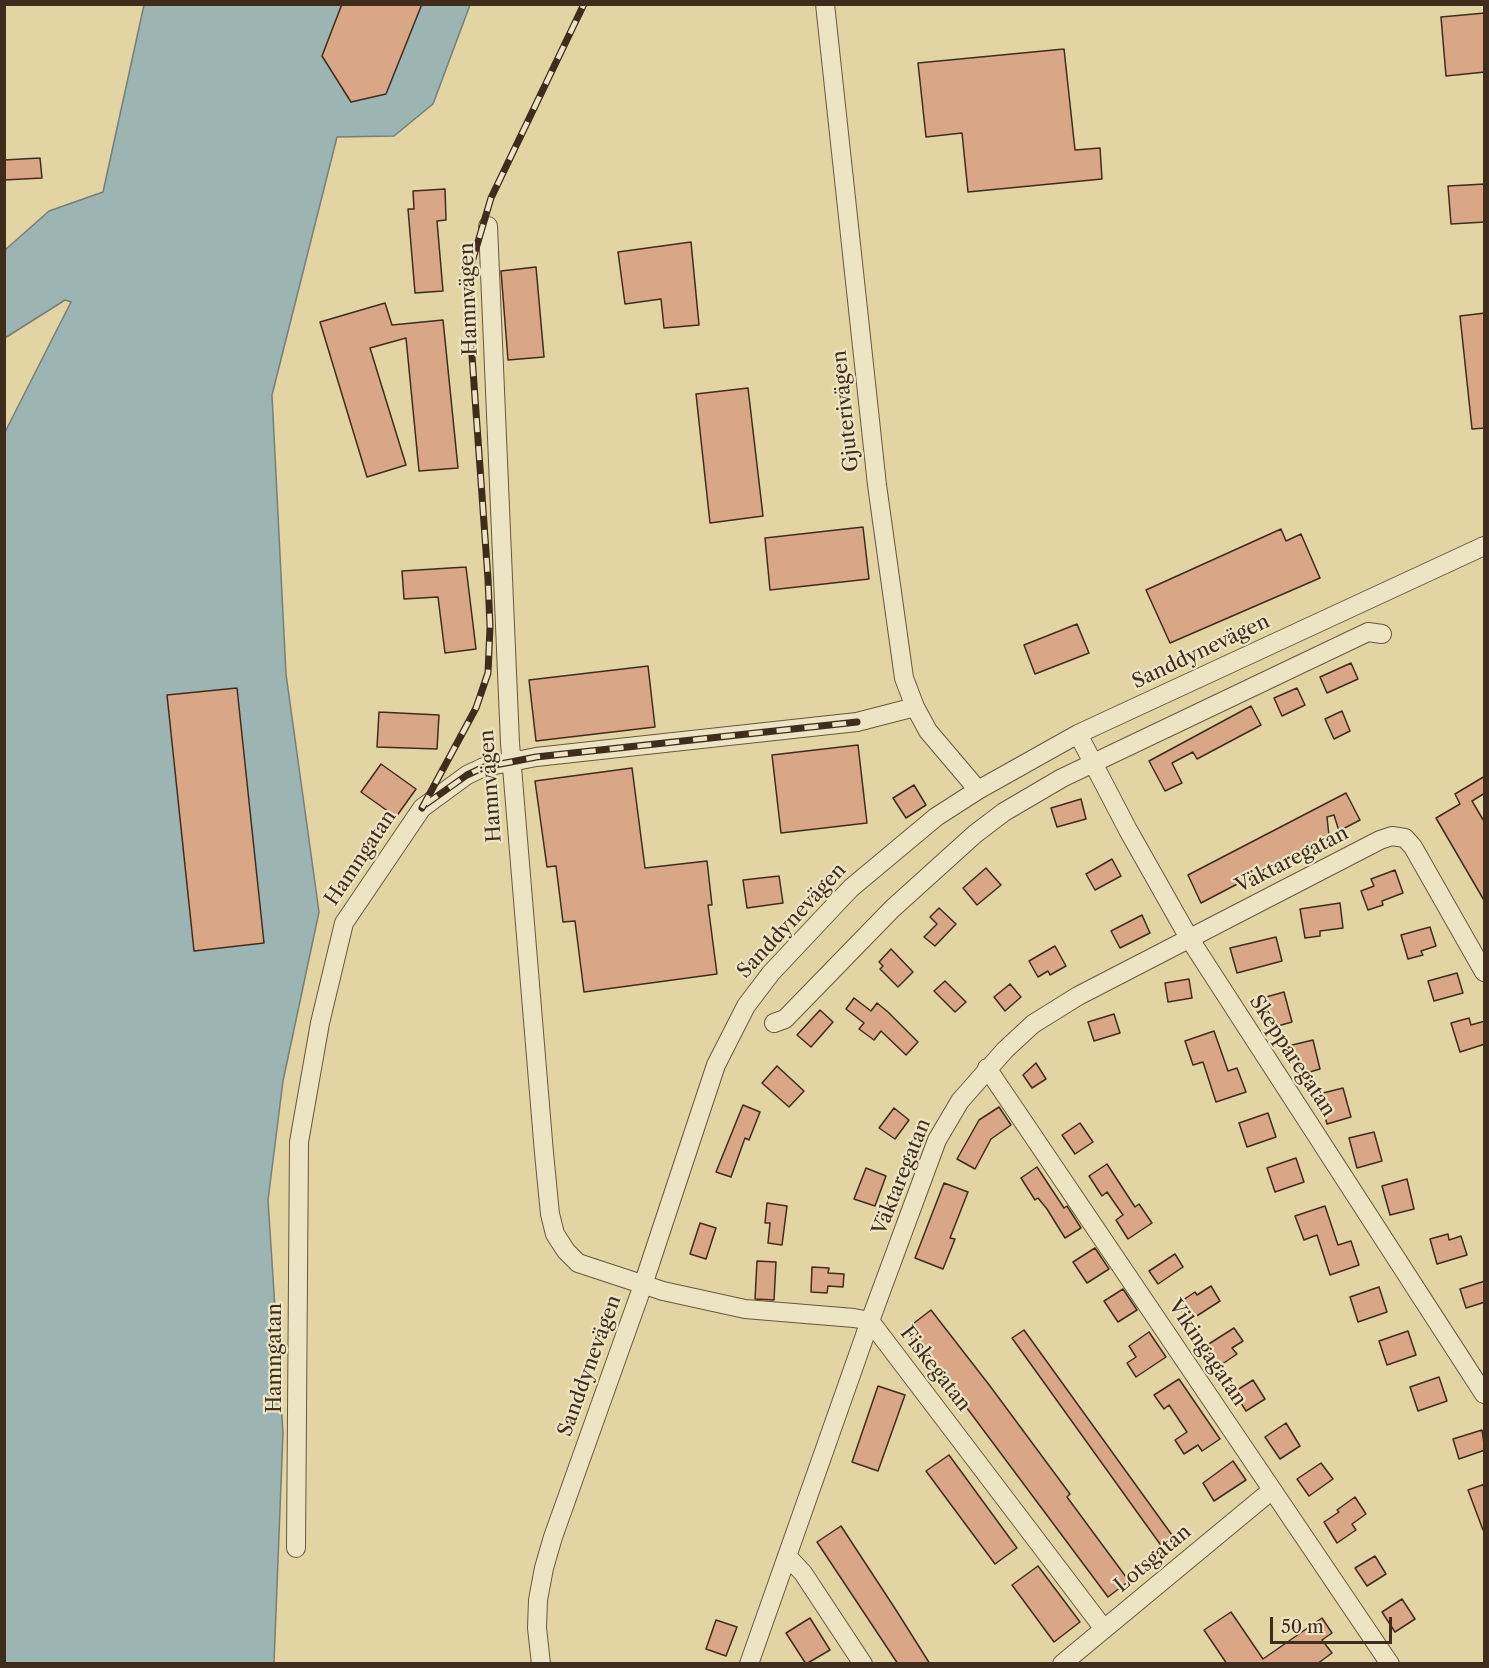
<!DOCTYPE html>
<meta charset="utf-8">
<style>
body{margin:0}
#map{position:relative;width:1489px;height:1668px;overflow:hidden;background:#e3d5a3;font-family:"Libre Caslon Text",serif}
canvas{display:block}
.frame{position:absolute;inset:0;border:6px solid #3f2c1d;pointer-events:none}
.scale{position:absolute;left:1270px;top:1617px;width:122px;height:27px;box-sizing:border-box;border:3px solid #3f2c1d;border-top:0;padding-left:8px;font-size:18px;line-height:21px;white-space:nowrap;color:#3f2c1d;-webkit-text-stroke:4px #ede4c3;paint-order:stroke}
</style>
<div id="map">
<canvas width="1489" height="1668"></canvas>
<div class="frame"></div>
<div class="scale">50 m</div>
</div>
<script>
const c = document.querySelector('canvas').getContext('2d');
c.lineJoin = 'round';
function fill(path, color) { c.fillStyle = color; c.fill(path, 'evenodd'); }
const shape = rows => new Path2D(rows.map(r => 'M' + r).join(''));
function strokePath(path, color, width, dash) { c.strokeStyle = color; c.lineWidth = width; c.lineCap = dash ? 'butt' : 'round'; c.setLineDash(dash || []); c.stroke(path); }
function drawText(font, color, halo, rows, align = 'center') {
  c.font = font + ' "Libre Caslon Text",serif'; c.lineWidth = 4.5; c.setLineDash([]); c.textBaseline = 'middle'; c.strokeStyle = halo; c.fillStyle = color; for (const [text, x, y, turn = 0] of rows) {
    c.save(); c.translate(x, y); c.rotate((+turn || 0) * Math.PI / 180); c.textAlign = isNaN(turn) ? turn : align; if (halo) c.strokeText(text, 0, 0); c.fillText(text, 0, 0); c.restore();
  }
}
const water = shape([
 [144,5,470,5,433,104,394,136,337,137,272,395,286,674,319,912,283,1081,268,1200,283,1433,274,1663,5,1663,4,434,71,302,65,300,5,338,5,250,49,211,103,192,144,5]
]);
const building = shape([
 [342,4,422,4,386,94,351,102,322,56,342,4],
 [1485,13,1485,72,1446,76,1441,17,1485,13],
 [1064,49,1075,150,1100,148,1102,179,968,192,962,133,926,137,918,63,1064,49],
 [40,158,42,178,4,180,4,160,40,158],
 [1485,184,1485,222,1451,224,1448,186,1485,184],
 [445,189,446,220,437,221,443,291,415,293,408,209,414,209,413,191,445,189],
 [691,242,699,325,664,328,661,299,625,304,618,252,691,242],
 [536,267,544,357,508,360,501,271,536,267],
 [385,303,392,325,443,320,458,468,419,471,406,338,370,348,406,465,367,477,320,322,385,303],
 [1485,313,1485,428,1472,429,1460,316,1485,313],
 [748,388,763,516,710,523,696,394,748,388],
 [863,527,869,579,770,590,765,538,863,527],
 [1281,529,1286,541,1301,534,1320,578,1170,643,1146,590,1281,529],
 [466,567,476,649,445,653,438,597,404,599,402,571,466,567],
 [1077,624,1089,653,1035,674,1024,645,1077,624],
 [1351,663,1358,679,1327,693,1320,677,1351,663],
 [648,666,655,727,536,741,529,680,648,666],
 [237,688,264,943,194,951,167,695,237,688],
 [1297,688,1305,705,1282,716,1274,698,1297,688],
 [1251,706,1261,725,1197,759,1193,752,1172,763,1182,783,1165,791,1149,761,1251,706],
 [1342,711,1350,731,1334,739,1325,719,1342,711],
 [379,712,439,715,437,749,377,747,379,712],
 [858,745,867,823,781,833,772,755,858,745],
 [381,764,416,789,396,817,361,792,381,764],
 [632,768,645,868,707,861,712,905,708,905,717,974,584,992,575,921,563,922,556,866,547,867,535,781,632,768],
 [1485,776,1485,793,1472,801,1485,823,1485,902,1436,818,1460,804,1455,794,1485,776],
 [914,785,926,805,906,818,893,798,914,785],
 [1346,793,1360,820,1339,831,1334,815,1327,817,1329,836,1201,903,1188,875,1346,793],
 [1081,799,1086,819,1057,827,1051,808,1081,799],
 [1112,859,1121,876,1095,890,1086,874,1112,859],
 [986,868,1001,885,977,905,963,888,986,868],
 [1395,870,1403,893,1382,901,1383,905,1368,910,1361,891,1374,886,1371,879,1395,870],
 [779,876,783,903,747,908,743,880,779,876],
 [1340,903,1343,928,1320,931,1320,936,1305,938,1300,909,1340,903],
 [939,908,956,924,935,946,924,937,937,924,930,917,939,908],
 [1142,915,1150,933,1120,948,1111,931,1142,915],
 [1430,927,1436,946,1421,951,1423,955,1408,959,1401,935,1430,927],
 [1276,937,1282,961,1237,973,1230,948,1276,937],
 [1055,946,1066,966,1050,975,1048,971,1038,977,1029,961,1055,946],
 [891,949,913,972,898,987,880,969,883,966,879,962,891,949],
 [1457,973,1463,993,1434,1001,1428,981,1457,973],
 [1189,979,1192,998,1168,1002,1165,983,1189,979],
 [945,981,966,1002,955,1012,934,991,945,981],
 [1010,984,1021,997,1005,1011,994,997,1010,984],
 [1284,992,1292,1022,1267,1029,1259,999,1284,992],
 [854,998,871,1011,877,1003,888,1012,918,1042,906,1055,881,1031,874,1040,859,1029,864,1023,846,1009,854,998],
 [820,1010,833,1022,811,1047,797,1035,820,1010],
 [1114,1014,1120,1033,1094,1041,1088,1022,1114,1014],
 [1469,1018,1471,1025,1485,1021,1485,1044,1460,1052,1451,1023,1469,1018],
 [1214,1031,1228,1071,1237,1068,1246,1092,1216,1102,1203,1062,1193,1065,1185,1041,1214,1031],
 [1313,1040,1320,1069,1296,1076,1288,1046,1313,1040],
 [1036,1063,1046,1079,1032,1088,1023,1075,1036,1063],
 [777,1066,804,1091,789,1107,762,1083,777,1066],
 [1343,1088,1351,1117,1327,1124,1319,1094,1343,1088],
 [743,1105,760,1112,749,1140,745,1138,731,1177,716,1172,743,1105],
 [999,1107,1011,1125,991,1139,975,1169,957,1159,979,1120,999,1107],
 [894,1108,909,1120,895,1139,879,1128,894,1108],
 [1268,1113,1276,1137,1247,1147,1239,1123,1268,1113],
 [1080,1123,1093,1142,1075,1154,1062,1135,1080,1123],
 [1374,1132,1382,1161,1357,1168,1349,1138,1374,1132],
 [1296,1158,1304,1182,1275,1192,1267,1168,1296,1158],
 [1107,1164,1135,1207,1139,1204,1152,1223,1128,1239,1116,1220,1123,1215,1107,1192,1102,1196,1089,1176,1107,1164],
 [1037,1167,1064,1208,1067,1206,1081,1228,1065,1238,1047,1209,1038,1198,1035,1200,1021,1178,1037,1167],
 [866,1168,886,1176,875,1206,854,1199,866,1168],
 [1407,1179,1414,1209,1390,1215,1382,1186,1407,1179],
 [944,1183,968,1192,950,1238,955,1239,943,1269,915,1258,944,1183],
 [767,1203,787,1206,782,1245,768,1243,770,1223,765,1223,767,1203],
 [1325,1206,1338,1245,1351,1241,1359,1265,1330,1275,1317,1235,1304,1240,1295,1216,1325,1206],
 [700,1223,716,1228,706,1259,690,1254,700,1223],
 [1448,1234,1449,1240,1461,1236,1467,1255,1437,1264,1430,1239,1448,1234],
 [1095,1248,1109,1269,1087,1283,1073,1262,1095,1248],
 [1175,1254,1183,1267,1158,1284,1149,1271,1175,1254],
 [757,1261,776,1262,774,1300,755,1299,757,1261],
 [812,1267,829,1268,828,1273,844,1274,843,1287,828,1286,827,1293,811,1292,812,1267],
 [1485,1281,1485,1302,1466,1308,1460,1289,1485,1281],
 [1211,1286,1220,1301,1189,1321,1177,1304,1195,1292,1197,1295,1211,1286],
 [1379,1287,1387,1312,1358,1322,1350,1297,1379,1287],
 [1123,1289,1137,1310,1118,1322,1104,1301,1123,1289],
 [931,1310,990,1386,1070,1494,1067,1497,1129,1581,1108,1597,952,1388,950,1390,905,1330,931,1310],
 [1234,1328,1243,1341,1232,1348,1237,1354,1218,1367,1204,1347,1234,1328],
 [1024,1330,1177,1542,1165,1551,1012,1338,1024,1330],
 [1408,1331,1416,1355,1387,1365,1379,1341,1408,1331],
 [1149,1332,1166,1357,1136,1377,1127,1363,1136,1357,1129,1346,1149,1332],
 [1439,1377,1447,1401,1418,1411,1410,1387,1439,1377],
 [1179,1379,1220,1439,1202,1451,1198,1445,1184,1454,1175,1440,1187,1432,1169,1405,1164,1409,1154,1395,1179,1379],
 [1253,1380,1265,1399,1246,1411,1234,1392,1253,1380],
 [878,1386,905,1395,878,1471,852,1462,878,1386],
 [1286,1423,1300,1446,1280,1459,1265,1437,1286,1423],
 [1482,1430,1485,1450,1459,1459,1453,1439,1482,1430],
 [949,1455,1017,1548,995,1564,926,1471,949,1455],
 [1233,1461,1246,1480,1214,1501,1203,1483,1233,1461],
 [1321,1463,1333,1479,1309,1496,1297,1479,1321,1463],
 [1485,1484,1485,1529,1483,1530,1468,1490,1485,1484],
 [1355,1497,1366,1514,1352,1524,1356,1530,1337,1543,1324,1522,1339,1512,1337,1510,1355,1497],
 [841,1526,896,1610,930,1664,898,1664,817,1542,841,1526],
 [1375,1556,1386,1574,1367,1586,1355,1568,1375,1556],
 [1038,1566,1080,1622,1054,1642,1012,1585,1038,1566],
 [1402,1599,1415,1619,1395,1632,1382,1612,1402,1599],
 [1231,1612,1263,1659,1322,1618,1332,1633,1322,1640,1332,1653,1317,1664,1227,1664,1204,1630,1231,1612],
 [810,1618,830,1650,806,1664,786,1633,810,1618],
 [716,1620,737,1627,726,1656,706,1649,716,1620]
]);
const minor = shape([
 [825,4,877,485,904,678,915,707,928,731,978,790],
 [488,226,510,743,544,1153,550,1214,555,1234,566,1251,578,1263,663,1291,745,1309,854,1318,870,1321,1104,1629],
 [1078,734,1128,830,1189,938,1484,1394],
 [774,1023,785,1019,892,909,975,834,1004,812,1062,778,1368,632,1382,634],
 [987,1068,1390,1664],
 [296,1548,299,1142,320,1023,344,923,422,808,467,775,484,767,511,762,536,757,857,722,915,707],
 [787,1556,803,1573,863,1664],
 [541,1664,537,1628,538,1600,544,1568,553,1537,643,1285,716,1065,746,1006,771,973,851,888,936,817,978,790,1078,734,1484,546],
 [749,1664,870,1321,937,1140,960,1101,1005,1050,1033,1024,1078,996,1380,840,1392,836,1405,838,1413,847,1484,972],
 [1062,1664,1272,1490]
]);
const rail = shape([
 [426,804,467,775,484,767,511,762,536,757,857,722],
 [422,808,476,708,488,673,490,627,488,579,470,328,469,272,491,198,584,4]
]);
const streetNames = [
 ["Hamnvägen",469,299,-92],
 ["Gjuterivägen",846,411,-96],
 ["Sanddynevägen",1201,652,-25],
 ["Hamnvägen",491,786,-94],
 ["Hamngatan",361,858,-56],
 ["Väktaregatan",1292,860,-27],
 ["Sanddynevägen",792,921,-47],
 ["Skepparegatan",1292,1056,57],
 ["Väktaregatan",902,1177,-68],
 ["Vikingagatan",1207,1353,56],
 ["Hamngatan",275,1358,-90],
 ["Sanddynevägen",590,1366,-70],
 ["Fiskegatan",935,1369,52],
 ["Lotsgatan",1153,1559,-40]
];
fill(water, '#9cb5b3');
strokePath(water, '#777e77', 1.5);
fill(building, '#daa786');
strokePath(building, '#3f2c1d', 1.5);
strokePath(minor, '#68563e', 20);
strokePath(minor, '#ede4c3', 18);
strokePath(rail, '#3f2c1d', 7);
strokePath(rail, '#ede4c3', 4.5, [14]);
drawText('20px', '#3f2c1d', '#ede4c3', streetNames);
</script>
